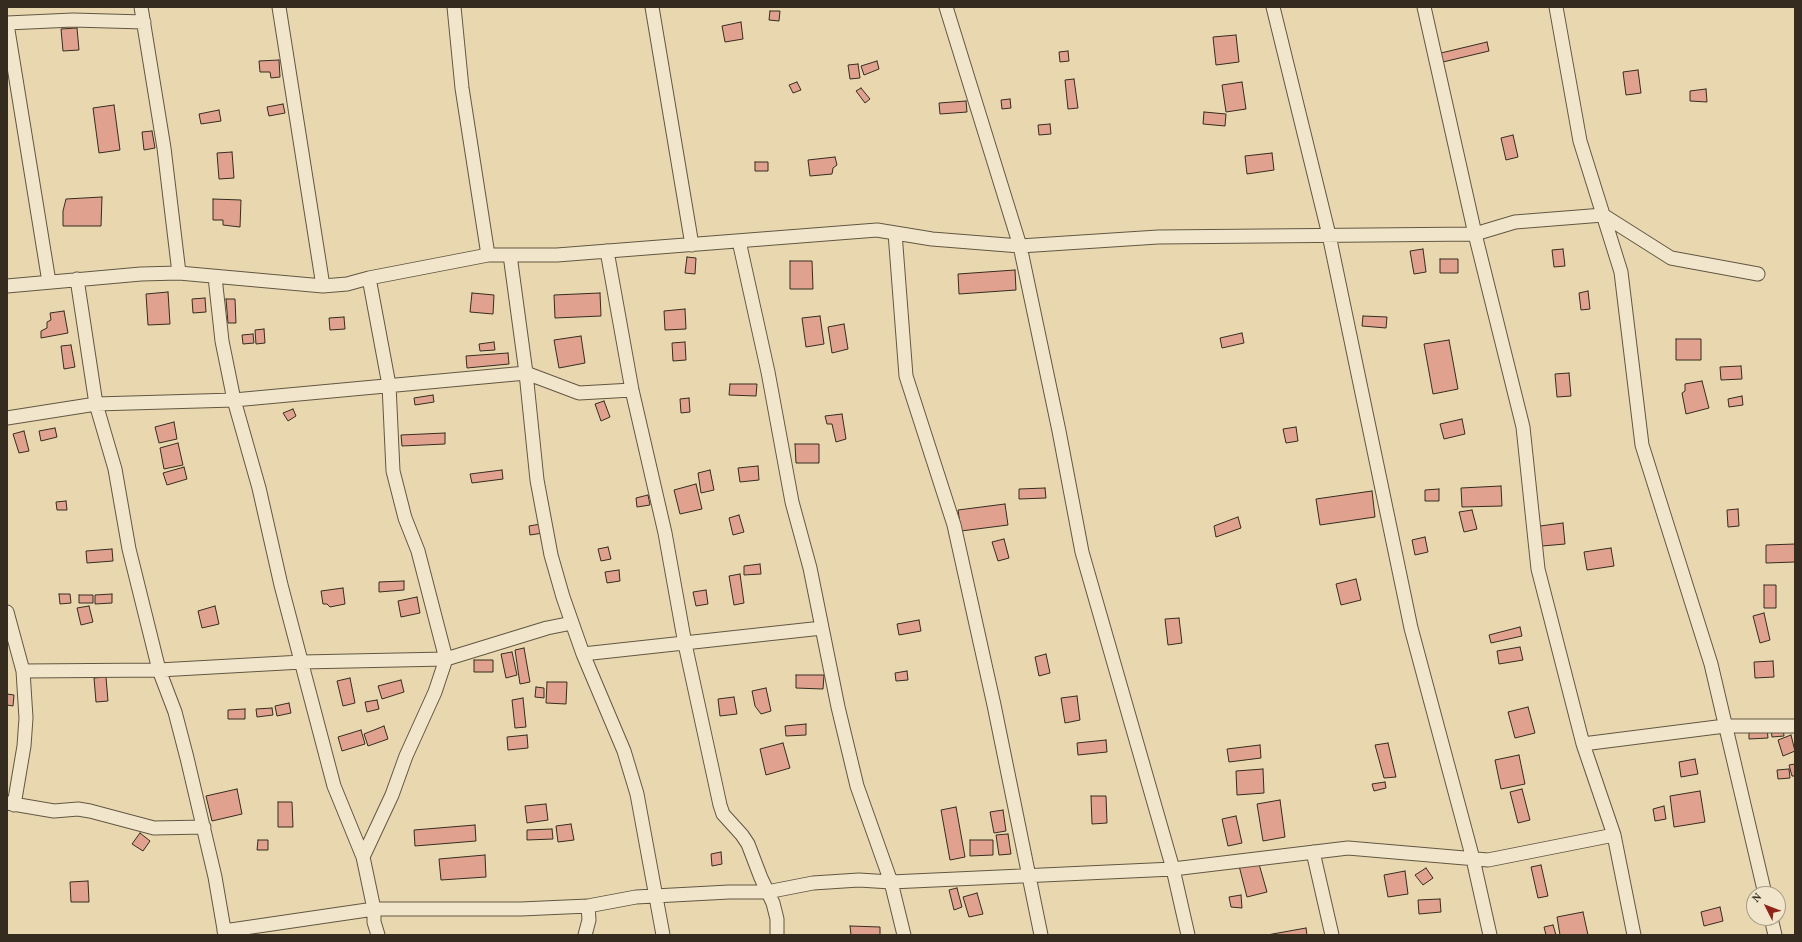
<!DOCTYPE html>
<style>
body{margin:0}
#map{position:relative;width:1802px;height:942px;overflow:hidden;background:#e9d8af;font-family:Vollkorn,serif}
canvas{display:block}
.frame{position:absolute;inset:0;border:8px solid #352c1f;pointer-events:none}
.north{position:absolute;left:1746px;top:886px;width:40px;height:40px;box-sizing:border-box;background:#f1e6cb;border:1px solid #a69c86;border-radius:50%;rotate:312deg;font-size:11px;font-weight:700;line-height:16px;text-align:center;color:#352c1f}
.north::after{content:'';display:block;margin:auto;width:14px;height:18px;background:#8f2418;clip-path:polygon(50% 0,100% 100%,50% 72%,0 100%)}
</style>
<div id="map">
<canvas width="1802" height="942"></canvas>
<div class="frame"></div>
<div class="north">N</div>
</div>
<script>
const c = document.querySelector('canvas').getContext('2d');
c.lineJoin = 'round';
function fill(path, color) { c.fillStyle = color; c.fill(path, 'evenodd'); }
const shape = rows => new Path2D(rows.map(r => 'M' + r).join(''));
function strokePath(path, color, width, dash) { c.strokeStyle = color; c.lineWidth = width; c.lineCap = dash ? 'butt' : 'round'; c.setLineDash(dash || []); c.stroke(path); }
const building = shape([
 [770,11,780,11,779,21,769,20,770,11],
 [741,22,743,39,725,42,722,26,741,22],
 [77,28,79,50,63,51,61,29,77,28],
 [1236,35,1239,62,1216,65,1213,37,1236,35],
 [1487,42,1489,51,1443,62,1441,53,1487,42],
 [1068,51,1069,61,1060,62,1059,52,1068,51],
 [279,60,280,77,271,78,270,72,260,72,259,61,279,60],
 [877,61,879,69,864,75,861,66,877,61],
 [858,64,860,78,850,79,848,65,858,64],
 [1638,70,1641,93,1626,95,1623,72,1638,70],
 [1074,79,1078,108,1068,109,1065,80,1074,79],
 [797,82,801,90,793,93,789,85,797,82],
 [1242,82,1246,109,1226,112,1222,85,1242,82],
 [861,88,870,99,865,103,856,91,861,88],
 [1706,89,1707,102,1690,101,1690,91,1706,89],
 [1010,99,1011,108,1002,109,1001,100,1010,99],
 [966,101,967,112,940,114,939,103,966,101],
 [283,104,285,113,269,116,267,107,283,104],
 [114,105,120,150,99,153,93,108,114,105],
 [219,110,221,121,201,124,199,114,219,110],
 [1204,112,1226,114,1225,126,1203,124,1204,112],
 [1050,124,1051,134,1039,135,1038,125,1050,124],
 [152,131,155,148,144,150,142,132,152,131],
 [1513,135,1518,157,1506,160,1501,138,1513,135],
 [232,152,234,178,219,179,217,153,232,152],
 [1272,153,1274,170,1247,174,1245,156,1272,153],
 [835,157,837,165,833,168,832,174,810,176,808,160,835,157],
 [755,162,768,162,768,171,755,171,755,162],
 [102,197,101,226,63,226,63,211,66,199,102,197],
 [213,199,241,200,240,227,223,225,223,220,213,220,213,199],
 [1423,249,1426,272,1414,274,1410,251,1423,249],
 [1563,249,1565,266,1554,267,1552,250,1563,249],
 [687,257,696,258,695,274,685,273,687,257],
 [1440,259,1458,259,1458,273,1440,273,1440,259],
 [790,261,812,261,813,289,790,289,790,261],
 [1015,270,1016,290,959,294,958,274,1015,270],
 [1588,291,1590,309,1581,310,1579,293,1588,291],
 [168,292,170,324,148,325,146,294,168,292],
 [472,293,494,295,493,314,470,312,472,293],
 [600,293,601,316,555,318,554,295,600,293],
 [205,298,206,312,193,313,192,299,205,298],
 [226,299,235,299,236,323,228,323,226,299],
 [685,309,686,329,665,330,664,311,685,309],
 [64,311,68,333,41,338,41,331,47,328,47,322,51,320,50,313,64,311],
 [820,316,824,344,806,347,802,318,820,316],
 [1363,316,1387,317,1386,328,1362,326,1363,316],
 [344,317,345,329,330,330,329,318,344,317],
 [844,324,848,349,832,353,828,327,844,324],
 [264,329,265,343,256,344,255,330,264,329],
 [1242,333,1244,343,1222,348,1220,338,1242,333],
 [253,334,254,343,243,344,242,335,253,334],
 [581,336,585,363,559,368,554,340,581,336],
 [1676,339,1701,339,1701,360,1676,360,1676,339],
 [1449,340,1458,389,1433,394,1424,344,1449,340],
 [494,342,495,350,480,351,479,344,494,342],
 [685,342,686,360,673,361,672,343,685,342],
 [71,345,75,367,64,369,61,346,71,345],
 [508,353,509,364,467,368,466,356,508,353],
 [1741,366,1742,379,1721,380,1720,367,1741,366],
 [1569,373,1571,396,1557,397,1555,374,1569,373],
 [1702,381,1709,408,1686,414,1682,393,1685,391,1685,384,1702,381],
 [730,384,757,384,756,396,729,395,730,384],
 [433,395,434,402,415,405,414,398,433,395],
 [1742,396,1743,405,1729,407,1728,399,1742,396],
 [689,398,690,412,681,413,680,399,689,398],
 [604,401,610,417,601,421,595,404,604,401],
 [293,409,296,416,288,421,283,413,293,409],
 [842,414,846,439,836,442,832,424,827,424,825,416,842,414],
 [1462,419,1465,434,1444,439,1440,424,1462,419],
 [174,422,177,439,159,443,155,427,174,422],
 [1296,427,1298,441,1286,443,1283,429,1296,427],
 [55,428,57,437,41,441,39,431,55,428],
 [24,431,29,451,19,453,13,434,24,431],
 [445,433,445,444,402,446,401,435,445,433],
 [178,443,183,465,164,469,160,448,178,443],
 [795,444,819,444,819,463,796,463,795,444],
 [758,466,759,480,740,482,738,468,758,466],
 [184,467,187,479,167,485,163,473,184,467],
 [502,470,503,479,472,483,470,474,502,470],
 [710,470,714,490,701,493,698,473,710,470],
 [696,484,702,509,680,514,674,490,696,484],
 [1501,486,1502,506,1462,507,1461,488,1501,486],
 [1045,488,1046,498,1019,499,1019,489,1045,488],
 [1439,489,1439,501,1425,501,1425,490,1439,489],
 [1372,491,1375,517,1320,525,1316,499,1372,491],
 [648,495,650,505,637,507,636,498,648,495],
 [66,501,67,510,57,510,56,502,66,501],
 [1005,504,1008,525,961,531,958,510,1005,504],
 [1738,509,1739,526,1728,527,1727,510,1738,509],
 [1472,510,1477,529,1464,532,1459,512,1472,510],
 [739,515,744,532,733,535,729,518,739,515],
 [1238,517,1241,528,1216,537,1214,526,1238,517],
 [1563,523,1565,544,1542,546,1540,526,1563,523],
 [541,524,543,533,530,535,529,526,541,524],
 [1425,537,1428,552,1415,555,1412,540,1425,537],
 [1004,539,1009,558,998,561,992,542,1004,539],
 [1795,544,1795,562,1766,563,1766,545,1795,544],
 [608,547,611,559,601,561,598,549,608,547],
 [1611,548,1614,566,1587,570,1584,552,1611,548],
 [112,549,113,561,87,563,86,551,112,549],
 [760,564,761,574,744,575,744,566,760,564],
 [619,570,620,581,607,583,605,572,619,570],
 [740,574,744,603,734,605,729,576,740,574],
 [1356,579,1361,600,1341,605,1336,584,1356,579],
 [404,581,404,590,379,592,379,582,404,581],
 [1764,585,1776,585,1776,608,1764,608,1764,585],
 [343,588,345,604,330,607,327,604,323,604,321,591,343,588],
 [706,590,708,604,696,606,693,592,706,590],
 [59,594,70,594,71,603,60,604,59,594],
 [112,594,112,603,95,604,95,595,112,594],
 [79,595,93,595,93,603,79,603,79,595],
 [417,597,420,613,401,617,398,601,417,597],
 [89,606,93,622,81,625,77,608,89,606],
 [215,606,219,624,202,628,198,611,215,606],
 [1764,613,1770,640,1760,643,1753,616,1764,613],
 [1179,618,1182,643,1168,645,1165,619,1179,618],
 [919,620,921,631,899,635,897,624,919,620],
 [1520,627,1522,636,1491,643,1489,635,1520,627],
 [1520,647,1523,660,1499,664,1497,651,1520,647],
 [524,648,530,682,520,684,515,650,524,648],
 [512,652,517,675,506,678,501,654,512,652],
 [1046,654,1050,673,1039,676,1035,657,1046,654],
 [474,660,493,660,493,672,474,672,474,660],
 [1773,661,1774,677,1755,678,1754,662,1773,661],
 [907,671,908,680,896,681,895,673,907,671],
 [796,675,824,675,823,689,796,688,796,675],
 [106,677,108,701,96,702,94,678,106,677],
 [350,678,355,703,343,706,337,681,350,678],
 [401,680,404,692,382,699,378,686,401,680],
 [547,682,567,682,566,704,546,703,547,682],
 [536,687,544,688,544,698,535,697,536,687],
 [766,688,771,711,761,714,755,706,752,691,766,688],
 [7,694,14,695,13,706,7,705,7,694],
 [1077,696,1080,720,1065,723,1061,698,1077,696],
 [734,697,737,714,720,716,718,699,734,697],
 [523,698,526,727,515,728,512,700,523,698],
 [377,700,379,709,367,712,365,702,377,700],
 [289,703,291,713,277,716,275,706,289,703],
 [1528,707,1535,733,1515,738,1508,712,1528,707],
 [272,708,273,715,257,717,256,709,272,708],
 [245,709,245,719,228,719,228,710,245,709],
 [806,724,806,735,786,736,785,726,806,724],
 [384,726,388,739,368,746,364,734,384,726],
 [1767,728,1768,738,1749,739,1749,729,1767,728],
 [1783,728,1784,736,1772,737,1771,729,1783,728],
 [361,730,365,744,342,751,338,737,361,730],
 [527,735,528,748,508,750,507,737,527,735],
 [1791,735,1795,751,1783,756,1778,740,1791,735],
 [1106,740,1107,752,1078,755,1077,743,1106,740],
 [783,743,790,768,766,775,760,749,783,743],
 [1388,743,1396,777,1384,778,1375,745,1388,743],
 [1260,745,1261,758,1229,762,1227,749,1260,745],
 [1519,755,1525,784,1501,789,1495,760,1519,755],
 [1695,759,1698,774,1681,777,1679,762,1695,759],
 [1795,764,1795,776,1792,776,1789,765,1795,764],
 [1263,769,1264,793,1237,795,1236,771,1263,769],
 [1789,769,1790,778,1778,779,1777,770,1789,769],
 [1385,782,1386,788,1374,791,1372,784,1385,782],
 [237,789,242,814,212,821,206,796,237,789],
 [1522,789,1530,820,1518,823,1510,792,1522,789],
 [1700,791,1705,822,1674,827,1670,796,1700,791],
 [1091,796,1106,796,1107,823,1092,824,1091,796],
 [1280,800,1285,837,1263,841,1257,804,1280,800],
 [278,802,292,802,293,827,278,827,278,802],
 [546,804,548,820,527,823,525,806,546,804],
 [1664,806,1666,819,1655,821,1653,809,1664,806],
 [956,807,965,857,950,860,941,810,956,807],
 [1003,810,1006,831,994,833,990,812,1003,810],
 [1236,816,1242,843,1228,846,1222,819,1236,816],
 [571,824,574,840,558,842,556,826,571,824],
 [475,825,476,841,415,846,414,830,475,825],
 [552,829,553,839,527,840,527,830,552,829],
 [140,833,150,841,143,851,132,844,140,833],
 [1008,834,1011,854,999,855,996,835,1008,834],
 [258,840,268,840,268,850,257,850,258,840],
 [970,840,993,840,993,855,970,856,970,840],
 [721,852,722,864,712,866,711,854,721,852],
 [485,855,486,877,441,880,439,859,485,855],
 [1257,857,1267,892,1247,897,1238,862,1257,857],
 [1541,865,1548,896,1538,898,1531,867,1541,865],
 [1426,868,1433,878,1423,885,1415,875,1426,868],
 [1405,871,1408,894,1388,897,1384,875,1405,871],
 [88,881,89,902,71,902,70,882,88,881],
 [957,888,962,907,954,910,949,890,957,888],
 [977,893,983,914,969,917,963,897,977,893],
 [1241,895,1242,908,1231,907,1229,897,1241,895],
 [1440,899,1441,912,1419,914,1418,900,1440,899],
 [1720,907,1723,921,1704,926,1701,912,1720,907],
 [1583,912,1588,935,1560,935,1557,917,1583,912],
 [1553,925,1556,935,1546,935,1544,927,1553,925],
 [850,926,880,927,880,935,851,935,850,926],
 [1306,928,1307,935,1267,935,1306,928]
]);
const street = shape([
 [141,7,164,148,179,273],
 [279,7,323,286],
 [454,7,462,88,488,255],
 [652,7,692,245],
 [946,7,1020,246,1059,431,1082,552,1173,869,1188,935],
 [1273,7,1329,235,1411,628,1473,859,1490,935],
 [1424,7,1475,234,1515,222,1603,215,1671,258,1758,274],
 [1556,7,1580,141,1621,272,1642,445,1711,664,1765,894],
 [7,23,73,20,144,22],
 [7,24,49,282],
 [895,233,906,376,954,525,994,705,1041,935],
 [739,241,768,372,792,502,810,568,838,707,857,786,891,882,904,935],
 [607,251,632,390,665,533,685,644,720,805,723,814,742,835,748,844,761,878,773,903,777,919,777,935],
 [510,255,526,373,537,480,551,555,563,597,583,654,624,751,637,794,663,935],
 [215,277,222,341,234,400,259,488,281,585,334,786,363,857],
 [77,279,96,404,115,469,129,549,159,670,175,712,187,758,215,877,225,935],
 [7,286,141,274,179,273,323,286,347,284,369,278,488,255,557,255,877,230,932,239,1020,246,1158,237,1475,234,1523,427,1538,569,1583,744,1614,835,1634,935],
 [7,418,96,404,234,400,526,373,579,393,632,390],
 [7,612,23,671,26,718,24,746,14,805],
 [583,654,822,628],
 [23,671,159,670,302,662,446,659,418,551,405,518,393,471,389,385,369,278],
 [1583,744,1725,726,1795,726],
 [7,803,54,811,78,809,90,811,154,828,204,827],
 [1313,852,1332,935],
 [1771,918,1775,935],
 [224,931,374,909,521,909,588,906],
 [378,935,374,922,374,909,363,857,392,795,406,756,435,692,446,659,547,628,572,623],
 [585,935,589,920,588,906,636,897,729,892,767,892,813,883,859,880,891,882,1173,869,1348,848,1488,860,1614,835]
]);
fill(building, '#e0a28f');
strokePath(building, '#352c1f', 1);
strokePath(street, '#625743', 15);
strokePath(street, '#f1e6cb', 13);
</script>
